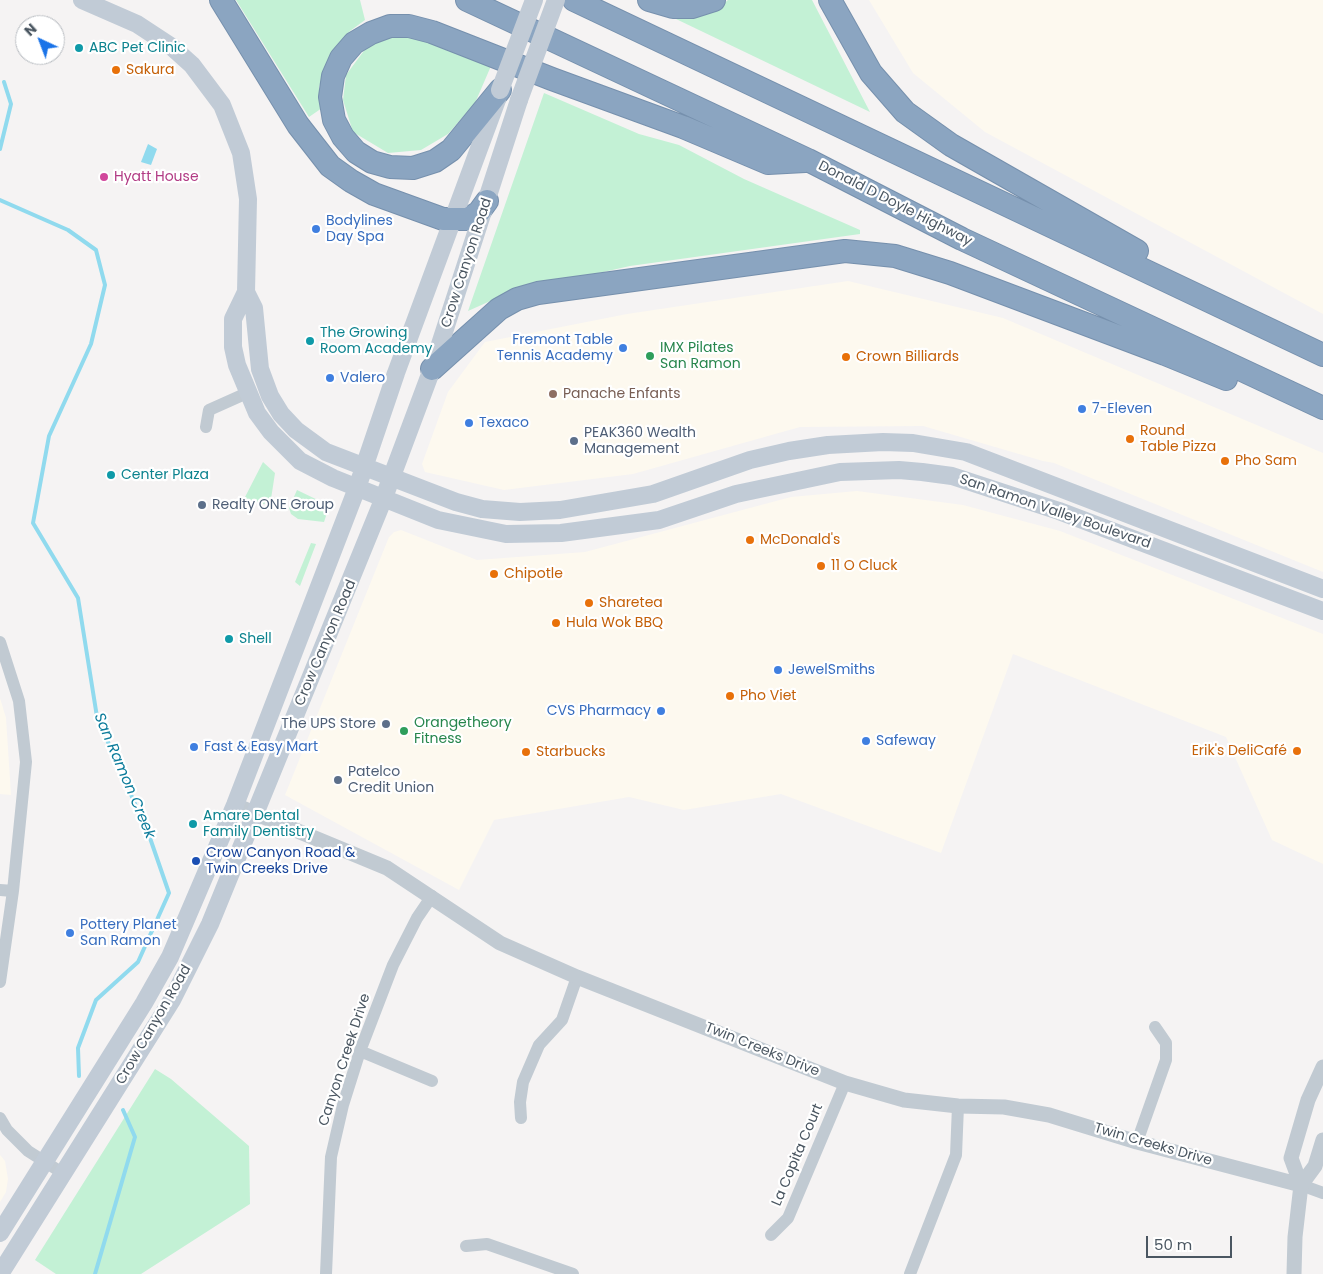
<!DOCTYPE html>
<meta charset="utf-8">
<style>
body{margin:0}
#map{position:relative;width:1323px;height:1274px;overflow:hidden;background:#f5f3f3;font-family:Poppins,sans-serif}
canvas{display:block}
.north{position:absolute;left:15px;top:15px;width:50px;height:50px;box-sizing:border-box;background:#fff;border:1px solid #b7bbc0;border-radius:50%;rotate:317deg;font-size:14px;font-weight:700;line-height:20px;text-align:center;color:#4a5661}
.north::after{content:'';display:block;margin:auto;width:18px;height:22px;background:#1a73e8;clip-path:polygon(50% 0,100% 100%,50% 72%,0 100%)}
.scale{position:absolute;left:1146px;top:1236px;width:86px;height:22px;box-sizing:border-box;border:2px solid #4a5661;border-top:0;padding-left:6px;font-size:15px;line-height:18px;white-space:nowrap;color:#4a5661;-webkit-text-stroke:4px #fff;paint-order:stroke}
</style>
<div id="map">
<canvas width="1323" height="1274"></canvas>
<div class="north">N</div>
<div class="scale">50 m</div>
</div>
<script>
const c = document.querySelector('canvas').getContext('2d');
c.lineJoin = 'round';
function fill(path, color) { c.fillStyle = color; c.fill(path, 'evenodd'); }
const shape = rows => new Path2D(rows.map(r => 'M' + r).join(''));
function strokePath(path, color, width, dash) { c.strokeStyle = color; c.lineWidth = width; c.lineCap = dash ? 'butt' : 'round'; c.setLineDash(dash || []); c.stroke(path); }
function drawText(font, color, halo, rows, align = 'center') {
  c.font = font + ' Poppins,sans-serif'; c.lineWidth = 4.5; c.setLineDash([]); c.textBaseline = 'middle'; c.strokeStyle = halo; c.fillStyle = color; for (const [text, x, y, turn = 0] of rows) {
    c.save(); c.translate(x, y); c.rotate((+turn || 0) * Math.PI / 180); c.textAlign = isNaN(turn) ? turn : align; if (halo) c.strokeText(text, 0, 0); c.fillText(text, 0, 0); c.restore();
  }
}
const commercial = shape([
 [869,0,1323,0,1323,314,985,132,913,73],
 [848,281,1003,318,1323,453,1323,572,1054,463,1043,461,923,426,800,427,633,474,504,490,425,472,422,464,448,392,485,342,627,314],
 [857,491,963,505,1060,531,1323,634,1323,864,1272,840,1226,737,1013,654,941,853,781,794,684,810,629,797,494,820,459,890,285,795,389,537,394,532,401,530,406,532,477,560,585,552,791,497],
 [0,698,6,718,11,795,0,794],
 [0,1155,5,1161,8,1179,6,1192,0,1202]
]);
const green = shape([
 [236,0,360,0,365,20,350,31,332,52,319,87,319,100,322,108,309,117],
 [728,0,812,0,870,112,676,19,677,15,721,6],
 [413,36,491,66,475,103,448,134,421,150,388,153,353,132,343,100,346,75,366,48,388,37],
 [544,93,639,134,679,145,744,179,860,230,860,234,630,266,506,294,468,311],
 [263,462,275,473,271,499,264,504,244,499],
 [297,490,326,504,328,510,324,522,298,519,291,514,289,508],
 [311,543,316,544,300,586,295,582],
 [155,1069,171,1079,249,1146,250,1204,141,1274,56,1274,35,1260]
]);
const water = shape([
 [148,144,157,149,151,165,141,162]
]);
const stream = shape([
 [0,149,11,104,4,82],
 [0,200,68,230,96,250,105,285,91,344,49,436,33,523,78,598,97,717,150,838,169,893,138,962,96,1000,78,1048,79,1076],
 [95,1274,135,1137,123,1110]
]);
const minor = shape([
 [206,427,209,410,247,393],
 [0,642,19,701,26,762,13,891,0,982],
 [0,890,13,891],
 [360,1051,432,1081],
 [0,1118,7,1130,28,1151,64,1174],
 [521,1118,520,1102,523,1082,539,1045,562,1020,577,977],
 [1137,1142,1166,1060,1166,1043,1155,1027],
 [1301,1185,1323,1193],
 [771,1235,788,1218,845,1083],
 [466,1246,487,1244,573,1274],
 [326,1274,331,1157,343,1105,360,1051,393,965,417,918,432,896],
 [910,1274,956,1155,958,1106]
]);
const tertiary = shape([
 [235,805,387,868,500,943,577,977,845,1083,904,1100,958,1106,1004,1107,1049,1115,1137,1142,1301,1185],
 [1301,1185,1315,1166,1323,1140],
 [1294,1274,1295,1237,1301,1185,1291,1158,1308,1100,1323,1067]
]);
const secondary = shape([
 [82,0,137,24,172,47,192,65,222,105,241,153,248,199,246,292,233,319,233,347,237,365,257,413,271,432,300,461,333,478,438,520,506,534,561,533,659,520,736,494,840,472,899,470,922,472,952,476,1059,511,1323,611],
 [246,292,254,308,260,369,270,396,281,414,296,430,326,452,456,502,482,509,520,512,560,510,653,494,750,460,789,451,828,445,883,442,913,443,966,452,1323,589],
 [0,1233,144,1003,170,957,235,805,357,488,396,373,497,100],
 [0,1274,172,1000,210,924,383,500,432,369,519,100]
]);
const motorway = shape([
 [221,0,298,125,330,166,351,181,374,194,443,219,468,219,479,212,487,201],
 [467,0,808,160,962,239,1323,408],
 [574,0,1323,355],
 [649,0,673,7,692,7,714,0],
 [830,0,871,73,905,112,951,145,1137,251],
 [500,90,451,150,435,161,413,168,390,167,372,162,356,152,343,137,334,120,330,97,333,76,341,58,354,43,371,33,390,26,409,26,432,32,552,79,683,127,768,163,805,161],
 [432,369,499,309,517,299,538,293,845,251,895,256,950,273,1165,354,1226,379]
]);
const secondaryBridge = shape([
 [500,90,534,0],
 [519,100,556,0]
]);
const markers = [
 [79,48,5,"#0f9aa8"],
 [116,70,5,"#e8710a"],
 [104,177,5,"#d1479c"],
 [316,229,5,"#3f7fe0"],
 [310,341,5,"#0f9aa8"],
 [623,348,5,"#3f7fe0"],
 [650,356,5,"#2e9e5b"],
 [846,357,5,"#e8710a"],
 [330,378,5,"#3f7fe0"],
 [553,394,5,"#8d6e63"],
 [1082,409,5,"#3f7fe0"],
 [469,423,5,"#3f7fe0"],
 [1130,439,5,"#e8710a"],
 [574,441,5,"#5c6f8a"],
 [1225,461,5,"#e8710a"],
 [111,475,5,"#0f9aa8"],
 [202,505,5,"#5c6f8a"],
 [750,540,5,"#e8710a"],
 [821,566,5,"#e8710a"],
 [494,574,5,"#e8710a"],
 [589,603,5,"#e8710a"],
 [556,623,5,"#e8710a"],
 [229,639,5,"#0f9aa8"],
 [778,670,5,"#3f7fe0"],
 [730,696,5,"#e8710a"],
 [661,711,5,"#3f7fe0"],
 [386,724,5,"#5c6f8a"],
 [404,731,5,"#2e9e5b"],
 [866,741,5,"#3f7fe0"],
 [194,747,5,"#3f7fe0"],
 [1297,751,5,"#e8710a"],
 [526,752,5,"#e8710a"],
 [338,780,5,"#5c6f8a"],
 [193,824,5,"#0f9aa8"],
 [196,861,5,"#1a4fb4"],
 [70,933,5,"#3f7fe0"]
];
const cultureNames = [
 ["ABC Pet Clinic",89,48],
 ["The Growing",320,333],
 ["Room Academy",320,349],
 ["Center Plaza",121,475],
 ["Shell",239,639],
 ["Amare Dental",203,816],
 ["Family Dentistry",203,832]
];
const foodNames = [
 ["Sakura",126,70],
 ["Crown Billiards",856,357],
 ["Round",1140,431],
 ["Table Pizza",1140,447],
 ["Pho Sam",1235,461],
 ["McDonald's",760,540],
 ["11 O Cluck",831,566],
 ["Chipotle",504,574],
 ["Sharetea",599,603],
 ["Hula Wok BBQ",566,623],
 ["Pho Viet",740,696],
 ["Erik's DeliCafé",1287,751,"right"],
 ["Starbucks",536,752]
];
const hotelNames = [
 ["Hyatt House",114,177]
];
const streetNames = [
 ["Donald D Doyle Highway",895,204,27],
 ["Crow Canyon Road",467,263,-72],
 ["San Ramon Valley Boulevard",1055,512,19],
 ["Crow Canyon Road",326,643,-67],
 ["Crow Canyon Road",154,1025,-60],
 ["Twin Creeks Drive",762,1050,22],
 ["Canyon Creek Drive",345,1060,-72],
 ["Twin Creeks Drive",1153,1145,16],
 ["La Copita Court",798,1155,-67]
];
const shopNames = [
 ["Bodylines",326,221],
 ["Day Spa",326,237],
 ["Fremont Table",613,340,"right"],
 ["Tennis Academy",613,356,"right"],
 ["Valero",340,378],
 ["7-Eleven",1092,409],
 ["Texaco",479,423],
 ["JewelSmiths",788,670],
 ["CVS Pharmacy",651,711,"right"],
 ["Safeway",876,741],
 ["Fast & Easy Mart",204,747],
 ["Pottery Planet",80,925],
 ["San Ramon",80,941]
];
const leisureNames = [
 ["IMX Pilates",660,348],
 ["San Ramon",660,364],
 ["Orangetheory",414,723],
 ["Fitness",414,739]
];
const educationNames = [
 ["Panache Enfants",563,394]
];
const serviceNames = [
 ["PEAK360 Wealth",584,433],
 ["Management",584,449],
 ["Realty ONE Group",212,505],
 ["The UPS Store",376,724,"right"],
 ["Patelco",348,772],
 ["Credit Union",348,788]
];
const transitNames = [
 ["Crow Canyon Road &",206,853],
 ["Twin Creeks Drive",206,869]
];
const waterNames = [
 ["San Ramon Creek",124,776,67]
];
fill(commercial, '#fdf9ef');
fill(green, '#c3f1d5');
fill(water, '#90daee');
strokePath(stream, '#90daee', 4);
strokePath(motorway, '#7690ad', 24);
strokePath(minor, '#c1cad2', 12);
strokePath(tertiary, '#c1cad2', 15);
strokePath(secondary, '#c1cbd6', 18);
strokePath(motorway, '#8ba5c1', 22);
strokePath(secondaryBridge, '#c1cbd6', 18);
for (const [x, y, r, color] of markers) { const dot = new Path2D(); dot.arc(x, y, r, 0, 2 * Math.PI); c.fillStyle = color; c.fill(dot); strokePath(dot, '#fff', 2); }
drawText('14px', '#0d838f', '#fff', cultureNames, 'left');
drawText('14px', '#c56008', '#fff', foodNames, 'left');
drawText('14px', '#b23c85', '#fff', hotelNames, 'left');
drawText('14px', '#4a5661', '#fff', streetNames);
drawText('14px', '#366cbe', '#fff', shopNames, 'left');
drawText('14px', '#27864d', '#fff', leisureNames, 'left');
drawText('14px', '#785e54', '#fff', educationNames, 'left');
drawText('14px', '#4e5e75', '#fff', serviceNames, 'left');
drawText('14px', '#164399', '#fff', transitNames, 'left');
drawText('italic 15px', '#0c7c9b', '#fff', waterNames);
</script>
